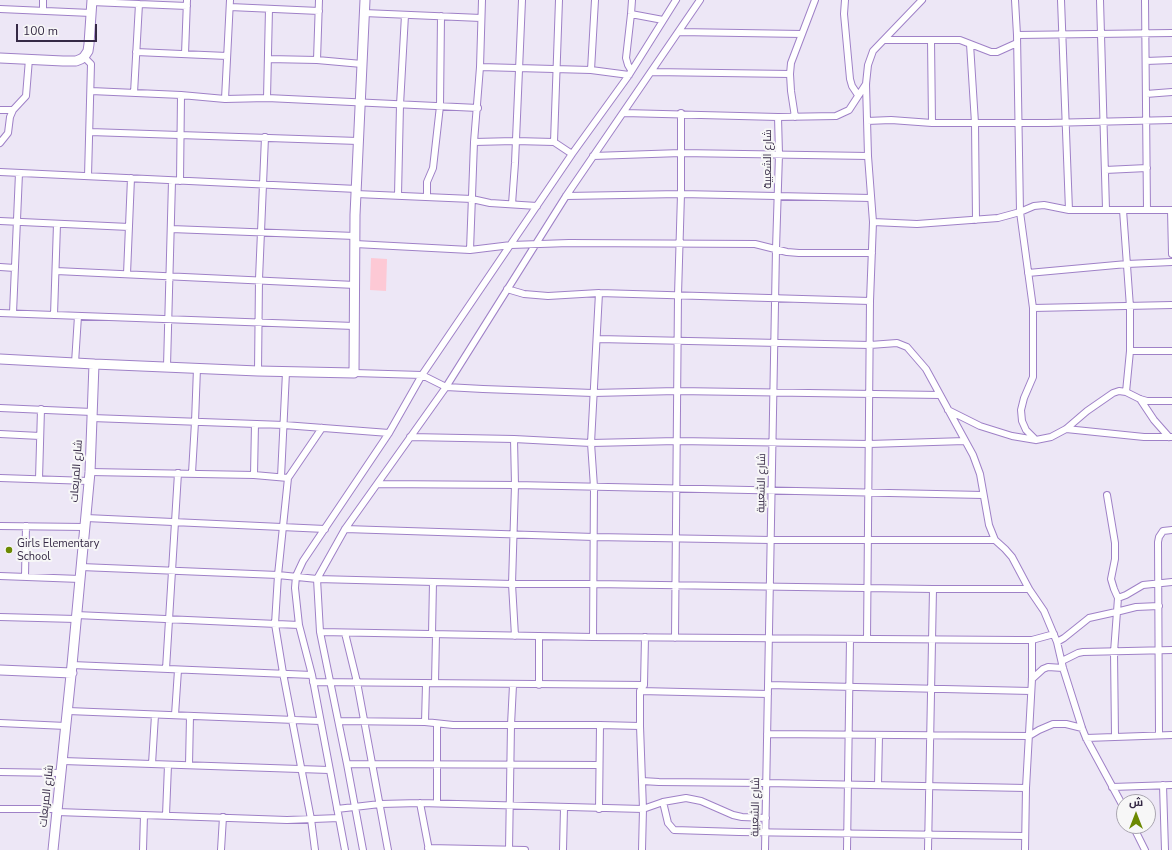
<!DOCTYPE html>
<meta charset="utf-8">
<style>
body{margin:0}
#map{position:relative;width:1172px;height:850px;overflow:hidden;background:#ede7f6;font-family:"Nunito Sans",Cairo,sans-serif}
canvas{display:block}
.north{position:absolute;left:1116px;top:794px;width:40px;height:40px;box-sizing:border-box;background:#f7f7f7;border:1px solid #a9a5b0;border-radius:50%;rotate:0deg;font-size:11px;font-weight:700;line-height:16px;text-align:center;color:#352945}
.north::after{content:'';display:block;margin:auto;width:14px;height:18px;background:#6c8902;clip-path:polygon(50% 0,100% 100%,50% 72%,0 100%)}
.scale{position:absolute;left:16px;top:24px;width:81px;height:18px;box-sizing:border-box;border:2px solid #352945;border-top:0;padding-left:5px;font-size:12px;line-height:14px;white-space:nowrap;color:#352945;-webkit-text-stroke:3px #f7f7f7;paint-order:stroke}
</style>
<div id="map">
<canvas width="1172" height="850"></canvas>
<div class="north">ش</div>
<div class="scale">100 m</div>
</div>
<script>
const c = document.querySelector('canvas').getContext('2d');
c.lineJoin = 'round';
function fill(path, color) { c.fillStyle = color; c.fill(path, 'evenodd'); }
const shape = rows => new Path2D(rows.map(r => 'M' + r).join(''));
function strokePath(path, color, width, dash) { c.strokeStyle = color; c.lineWidth = width; c.lineCap = dash ? 'butt' : 'round'; c.setLineDash(dash || []); c.stroke(path); }
function drawText(font, color, halo, rows, align = 'center') {
  c.font = font + ' "Nunito Sans",Cairo,sans-serif'; c.lineWidth = 4; c.setLineDash([]); c.textBaseline = 'middle'; c.strokeStyle = halo; c.fillStyle = color; for (const [text, x, y, turn = 0] of rows) {
    c.save(); c.translate(x, y); c.rotate((+turn || 0) * Math.PI / 180); c.textAlign = isNaN(turn) ? turn : align; if (halo) c.strokeText(text, 0, 0); c.fillText(text, 0, 0); c.restore();
  }
}
const green = shape([
 [371,258,387,259,386,291,370,290]
]);
const street = shape([
 [845,0,844,14,850,79,852,86,858,95],
 [1015,0,1017,35,1020,212,1033,308],
 [1061,0,1069,210],
 [1100,0,1106,209],
 [1145,0,1147,210],
 [91,2,187,6],
 [230,7,319,11],
 [0,9,91,13],
 [43,11,43,0],
 [364,13,481,18],
 [631,14,663,20],
 [679,32,802,34],
 [1017,35,1172,33],
 [885,40,960,40,991,52,997,52,1017,43],
 [931,40,932,123],
 [970,44,975,123,976,220],
 [136,52,227,56],
 [185,54,187,0],
 [84,57,91,64,88,176],
 [268,59,317,60,362,64],
 [317,60,319,0],
 [1146,61,1172,60],
 [480,67,591,70,629,75],
 [591,70,595,0],
 [631,70,628,65,626,58,631,14,632,0],
 [652,72,790,74],
 [91,91,181,95,225,99,267,98,478,108],
 [134,93,139,4],
 [1146,94,1172,92],
 [267,98,269,9],
 [225,99,230,0],
 [0,110,13,110],
 [624,113,778,117,836,116,849,110,866,84],
 [795,117,791,91,790,74,791,63,815,0],
 [867,121,891,120,932,123,1047,123,1172,120],
 [90,132,358,141],
 [474,142,515,141,554,142,572,154],
 [554,142,559,0],
 [0,143,8,133,10,117,13,110,26,96,29,59],
 [593,156,681,153,868,156],
 [1105,170,1147,168],
 [0,172,357,189],
 [180,181,181,95],
 [356,194,472,199,490,203,537,206],
 [398,195,400,105,405,15],
 [427,196,427,182,433,168,440,106,441,16],
 [566,196,681,194,871,198],
 [512,204,515,163,522,0],
 [1123,210,1130,307,1130,351,1126,392],
 [1171,210,1172,254],
 [0,221,129,227],
 [873,222,917,224,998,218,1020,212,1034,206,1044,205,1069,210,1172,210],
 [171,229,355,236],
 [355,244,470,250,511,245,569,243,755,244,787,252,799,253,872,253],
 [470,250,474,142,480,67,482,0],
 [0,267,15,268],
 [56,271,355,285],
 [1028,273,1127,264,1172,262],
 [127,274,131,178],
 [507,289,524,294,548,296,599,293,870,301],
 [0,313,354,326],
 [13,313,19,173],
 [54,315,57,224],
 [598,339,870,345,897,343,907,347,926,369,973,455,980,474,989,525,995,540,1005,549,1012,557,1029,589,1044,611,1057,642,1063,668,1082,728,1086,738,1124,808],
 [1130,351,1172,351],
 [75,363,78,316],
 [167,366,172,181],
 [258,371,259,279,265,137],
 [354,373,422,375,446,387,483,389,593,393,677,391,940,395],
 [1140,399,1154,420,1169,437],
 [0,408,92,412],
 [948,410,980,426,1012,436,1036,440,1051,437,1066,429,1087,411,1113,393,1119,391,1126,392,1140,399,1147,401,1172,401],
 [92,418,284,425,389,433],
 [1066,429,1144,437,1172,437],
 [0,434,40,436],
 [410,437,514,439,591,443,677,441,869,444,965,441],
 [514,439,515,485,512,584,515,636],
 [1036,440,1026,430,1022,421,1021,410,1024,398,1033,377,1033,308,1172,305],
 [90,472,254,475,288,478],
 [192,473,195,422,197,368],
 [254,475,255,424],
 [281,477,286,372],
 [0,478,89,481],
 [39,479,41,409],
 [378,484,515,485,983,495],
 [1107,495,1115,543,1115,559,1111,579,1114,589,1118,598,1114,652,1115,736],
 [86,518,325,529],
 [0,526,85,527],
 [345,529,594,537,771,540,995,540],
 [81,567,278,575,317,579,512,584,593,584,933,589,1029,589],
 [0,576,80,579],
 [25,576,26,526],
 [1118,598,1126,595,1143,585,1172,582],
 [76,615,299,625],
 [0,617,76,619],
 [320,632,593,637,1018,640,1032,640,1054,634],
 [345,633,357,682,388,850],
 [432,634,433,582],
 [593,637,594,487,591,443,599,293],
 [675,638,678,295,681,194,681,113],
 [867,639,870,301,873,222,868,156,866,84,868,65,873,51,922,0],
 [1057,642,1064,638,1089,618,1116,612,1136,607,1159,606],
 [1062,661,1078,653,1083,652,1172,650],
 [72,665,312,675],
 [166,669,178,473],
 [1032,679,1043,669,1048,667,1063,668],
 [313,682,644,685],
 [435,683,436,635],
 [539,685,539,636],
 [768,685,1031,691],
 [640,691,768,694],
 [68,711,320,721],
 [175,715,178,670],
 [339,721,425,722,453,725,600,725,640,726],
 [425,722,426,684],
 [0,723,66,726],
 [437,724,437,803],
 [767,734,1029,736,1039,730,1053,724,1066,724,1082,728],
 [1159,735,1158,542,1159,537,1163,531,1172,530],
 [1086,738,1172,735],
 [63,761,329,770],
 [152,764,155,715],
 [347,764,599,765],
 [189,765,190,716],
 [0,772,61,773],
 [642,781,659,782,766,783,1026,788],
 [878,785,879,735],
 [1163,785,1165,850],
 [1112,787,1172,785],
 [663,802,668,823,674,830,739,832,1025,836],
 [420,803,429,850],
 [0,809,58,809],
 [337,809,380,804,420,803,643,809,663,802,686,798,701,801,733,815,742,817,766,818],
 [599,809,600,725],
 [57,812,287,820,339,818],
 [166,815,168,765],
 [1133,826,1145,850],
 [428,848,525,850],
 [143,850,144,815],
 [221,850,223,817],
 [315,850,311,819,283,673,275,624,278,575,288,478,322,428],
 [345,850,312,675,299,625,295,588,296,576,303,561,389,433,422,375,572,154,629,75,676,0],
 [363,850,347,764,320,632,317,579,345,529,446,387,566,196,700,0],
 [509,850,511,725,513,685],
 [563,850,564,808],
 [642,850,643,809,640,726,640,691,644,685,645,637],
 [765,850,776,249,779,154,778,117],
 [847,850,850,639],
 [928,850,933,589],
 [1025,850,1026,788,1032,679,1032,640]
]);
const secondary = shape([
 [0,58,63,61,76,61,81,59,84,57,88,51,89,44,92,0],
 [0,359,94,364,90,472,72,665,53,850],
 [94,364,258,371,354,373,355,215,365,0],
 [0,670,72,673]
]);
const markers = [
 [9,550,4,"#6c8902"]
];
const streetNames = [
 ["شارع الشعبية",768,159,-90],
 ["شارع المربعات",77,471,-86],
 ["شارع الشعبية",762,483,-89],
 ["شارع المربعات",47,796,-84],
 ["شارع الشعبية",756,807,-89]
];
const poiNames = [
 ["Girls Elementary",17,544],
 ["School",17,557]
];
fill(green, '#fdc9d5');
strokePath(street, '#9f81c7', 8);
strokePath(secondary, '#9f81c7', 11);
strokePath(street, '#fff', 6);
strokePath(secondary, '#fff', 9);
for (const [x, y, r, color] of markers) { const dot = new Path2D(); dot.arc(x, y, r, 0, 2 * Math.PI); c.fillStyle = color; c.fill(dot); strokePath(dot, '#f7f7f7', 1.5); }
drawText('11px', '#352945', '#f7f7f7', streetNames);
drawText('11px', '#352945', '#f7f7f7', poiNames, 'left');
</script>
